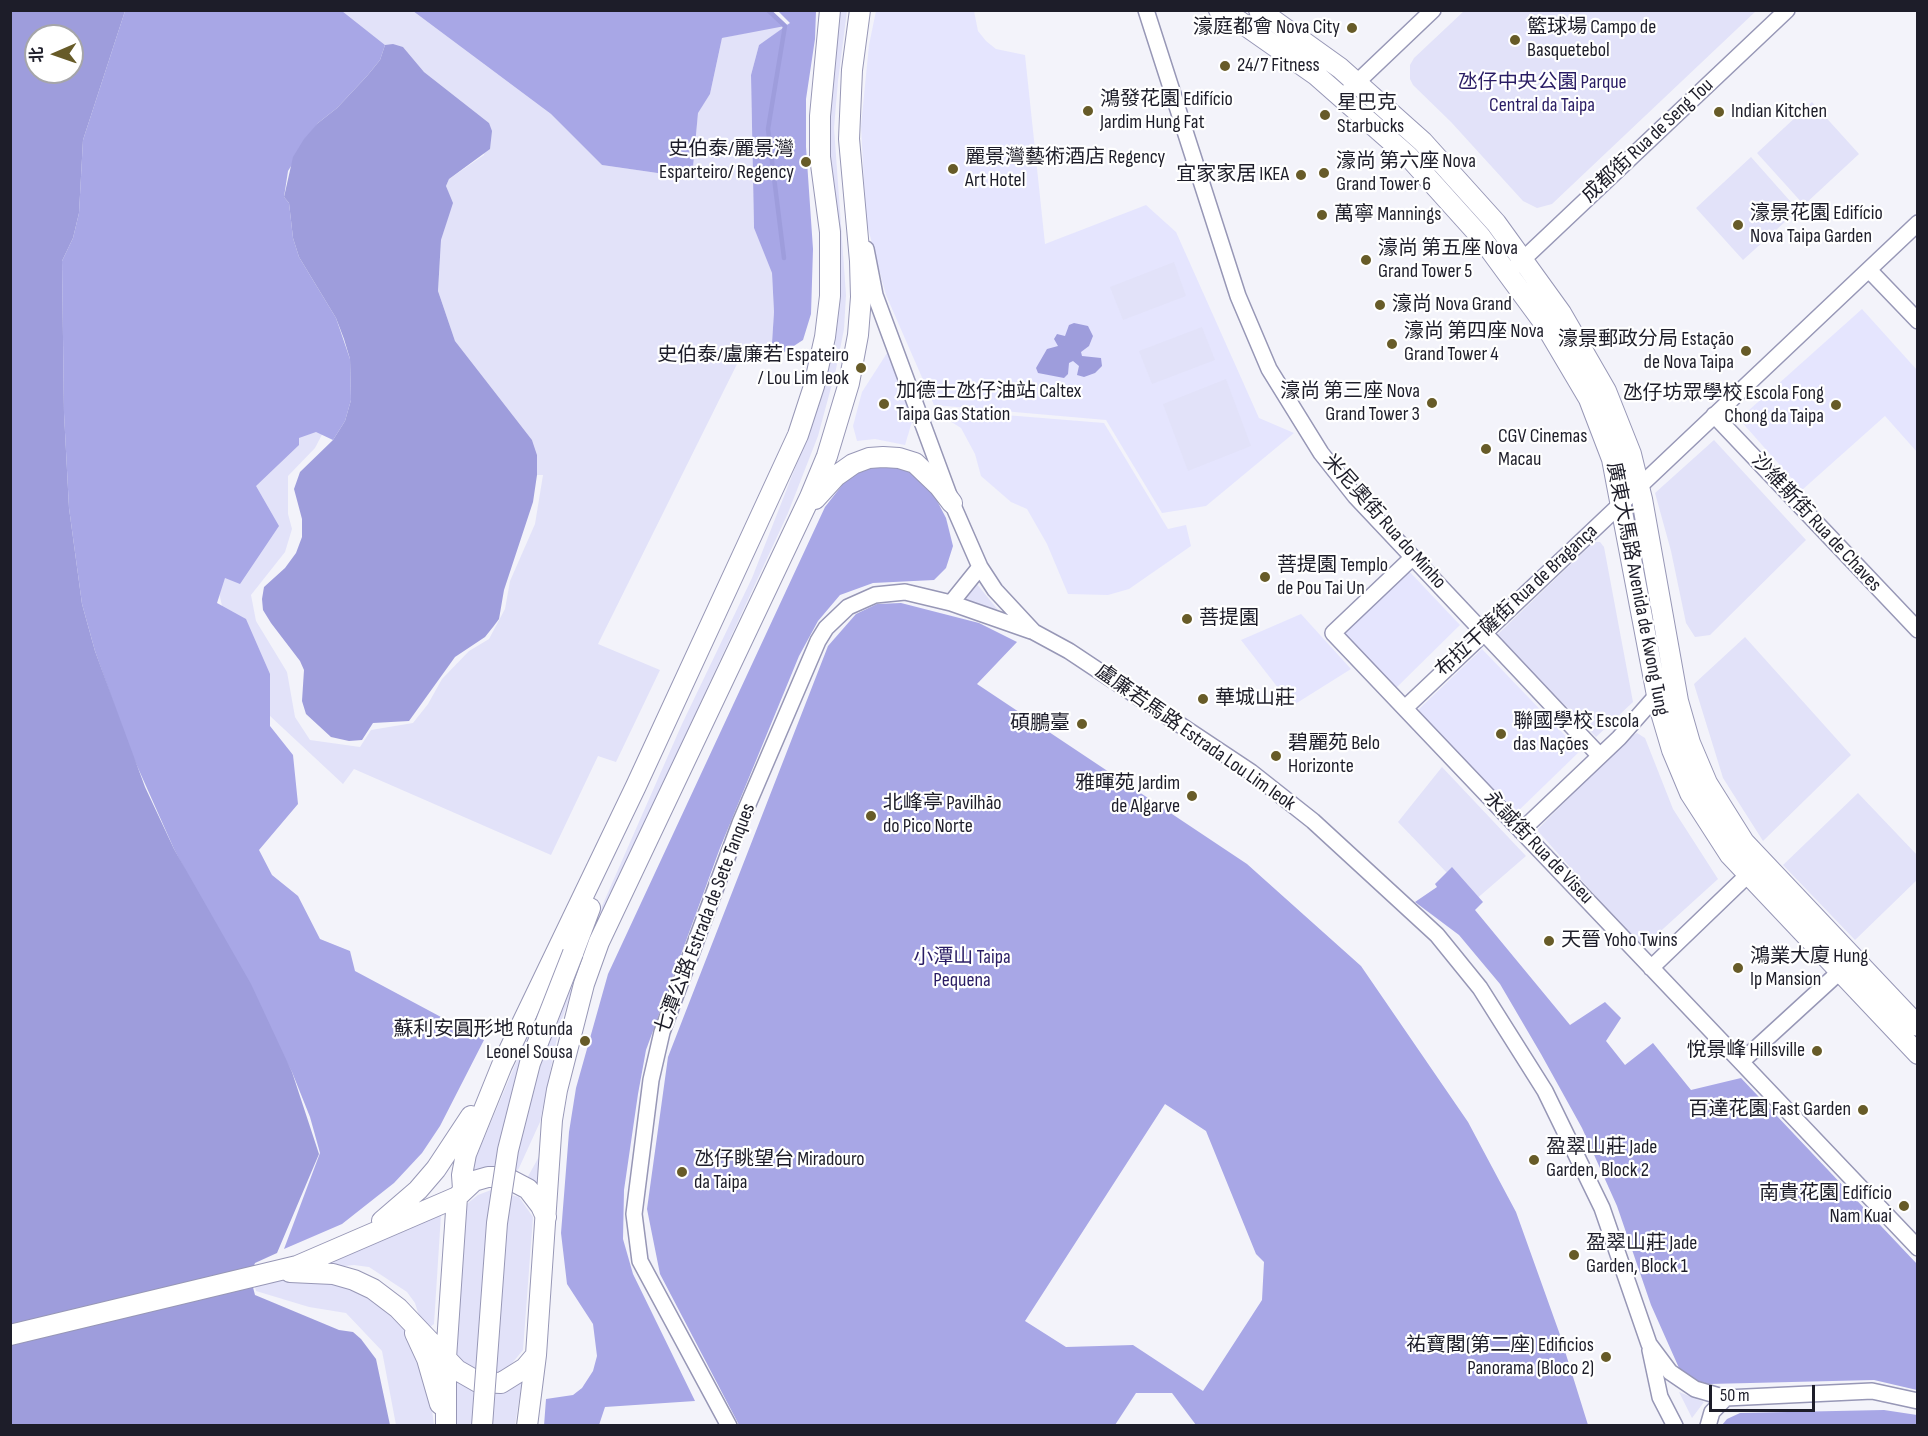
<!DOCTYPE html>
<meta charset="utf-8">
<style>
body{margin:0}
#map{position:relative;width:1928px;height:1436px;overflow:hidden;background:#f3f3fa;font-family:"Sofia Sans Condensed","Noto Sans SC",sans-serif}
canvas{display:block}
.frame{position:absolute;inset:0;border:12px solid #1d1d29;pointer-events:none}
.north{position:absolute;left:24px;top:24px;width:60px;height:60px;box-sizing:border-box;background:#fff;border:2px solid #a5a5a9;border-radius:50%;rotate:268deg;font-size:16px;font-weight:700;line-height:24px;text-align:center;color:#1d1d29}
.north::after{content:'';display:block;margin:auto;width:21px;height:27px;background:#675b28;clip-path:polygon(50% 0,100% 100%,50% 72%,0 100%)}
.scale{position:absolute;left:1709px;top:1385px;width:106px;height:27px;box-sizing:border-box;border:3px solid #1d1d29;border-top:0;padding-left:8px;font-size:18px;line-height:21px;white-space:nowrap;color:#1d1d29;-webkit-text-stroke:4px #fff;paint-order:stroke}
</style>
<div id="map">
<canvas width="1928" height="1436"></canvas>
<div class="frame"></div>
<div class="north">北</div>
<div class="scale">50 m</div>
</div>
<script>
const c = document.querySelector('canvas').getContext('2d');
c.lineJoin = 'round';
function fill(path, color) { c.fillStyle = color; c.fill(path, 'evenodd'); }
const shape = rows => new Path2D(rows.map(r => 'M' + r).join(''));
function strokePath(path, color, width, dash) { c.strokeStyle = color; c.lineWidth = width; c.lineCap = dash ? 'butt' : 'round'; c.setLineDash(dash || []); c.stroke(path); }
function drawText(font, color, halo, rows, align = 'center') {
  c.font = font + ' "Sofia Sans Condensed","Noto Sans SC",sans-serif'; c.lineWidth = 4.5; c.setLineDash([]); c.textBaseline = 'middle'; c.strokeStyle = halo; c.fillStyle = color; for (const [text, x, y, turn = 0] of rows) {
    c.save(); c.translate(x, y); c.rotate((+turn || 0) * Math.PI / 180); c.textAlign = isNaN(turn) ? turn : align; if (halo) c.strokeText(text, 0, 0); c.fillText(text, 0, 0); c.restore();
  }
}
const built = shape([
 [876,11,974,11,978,31,986,41,996,49,1025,55,1045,244,1146,205,1176,232,1259,418,1294,433,1206,506,1162,513,1106,420,934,405,886,295,866,221,861,126,869,45],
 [1862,309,1917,370,1917,452,1885,416,1802,490,1739,419],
 [889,350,914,415,905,445,875,439,857,441,853,426,862,392],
 [931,409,1104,423,1168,529,1186,525,1191,546,1129,589,1108,595,1068,594,1047,544,1027,509,1011,502,981,476,975,454,961,428],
 [1407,569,1460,625,1396,688,1342,632],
 [1301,614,1351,669,1292,706,1241,640],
 [1482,649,1580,751,1514,815,1418,710]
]);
const green = shape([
 [342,11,413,11,551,114,602,165,692,178,698,112,710,94,722,38,791,23,759,45,751,75,754,228,772,273,774,312,772,343,739,360,598,644,660,670,616,762,598,756,551,855,354,769,343,784,240,688,204,524,246,343,339,402,315,448,288,476,288,514,292,529,285,552,251,595,256,621,287,672,295,717,310,740,360,747,371,730,413,723,428,704,442,679,469,651,489,639,505,609,510,581,535,524,543,475,537,475,537,455,532,440,455,341,438,291,441,240,452,203,446,186,449,179,484,155,489,123,424,72,403,47,385,45],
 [838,11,847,11,838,81,834,128,846,295,844,329,836,369,818,436,788,513,583,957,559,1028,540,1122,519,1168,515,1174,469,1174,535,1018,571,952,581,954,682,724,752,578,813,422,835,345,839,310,839,259,828,132],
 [1464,11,1756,11,1552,204,1537,208,1523,201,1451,122,1413,85,1410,79,1410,65,1414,58],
 [1812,102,1859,154,1804,205,1757,153],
 [1751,157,1798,210,1743,260,1696,208],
 [1174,262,1186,296,1123,320,1110,287],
 [1202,327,1215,360,1152,384,1139,351],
 [1226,379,1251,446,1188,471,1163,404],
 [1714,440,1806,540,1710,635,1695,637,1686,623,1671,551,1655,493],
 [1594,542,1600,542,1604,547,1633,702,1596,737,1496,636],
 [976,583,998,610,960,598],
 [1745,637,1851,755,1763,841,1723,778,1694,684],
 [1637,733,1645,738,1673,809,1718,879,1642,948,1537,830,1629,737],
 [1442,767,1526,856,1474,901,1398,822],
 [1858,793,1917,855,1918,879,1855,940,1783,865],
 [541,1153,538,1182,535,1186,526,1180],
 [491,1190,519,1197,533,1217,523,1350,508,1368,497,1373,476,1372,459,1361,451,1345,460,1216,468,1203,478,1195],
 [442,1199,434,1324,430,1327,425,1325,420,1319,415,1303,407,1292,369,1267,354,1265,325,1268,326,1260],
 [299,1276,354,1287,394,1314,416,1346,431,1403,434,1425,396,1425,382,1351,346,1313,309,1307,256,1291,255,1287],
 [449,1376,468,1388,487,1394,505,1392,522,1382,515,1425,452,1425],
 [1679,1392,1704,1402,1692,1418]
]);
const forest = shape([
 [768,10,785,26,722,38,710,94,698,113,692,178,602,165,551,114,413,11],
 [125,11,342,11,385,45,380,60,367,76,337,108,318,123,288,171,284,197,289,203,293,238,299,257,336,318,350,359,351,400,345,421,333,440,316,432,299,438,299,445,256,486,279,526,240,584,225,578,217,603,246,619,270,674,270,726,293,755,298,804,259,850,272,875,298,896,320,939,350,951,355,971,484,1040,440,1126,422,1153,394,1183,342,1224,284,1249,320,1153,310,1117,292,1072,174,849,130,750,95,651,82,604,69,508,64,413,62,261,73,238,79,213,83,140],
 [778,11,816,11,815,39,806,99,806,147,813,249,811,314,803,340,783,353,772,343,774,312,772,273,754,228,751,75,759,45,790,23],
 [880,465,898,466,918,474,933,493,946,518,953,546,946,568,934,580,873,583,840,595,818,621,799,656,720,848,646,1050,638,1094,624,1190,623,1239,633,1274,695,1401,605,1407,599,1425,544,1426,546,1399,573,1395,582,1388,593,1371,597,1356,593,1324,567,1284,561,1233,569,1132,576,1088,608,974,825,507,854,470],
 [901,603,979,623,1017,642,977,684,1247,864,1361,966,1468,1122,1516,1212,1559,1332,1588,1425,1196,1425,1172,1393,1136,1393,1115,1425,739,1425,660,1274,647,1209,668,1057,828,646,856,614,877,604],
 [1165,1104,1206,1131,1256,1254,1264,1262,1262,1300,1203,1391,1133,1345,1066,1347,1025,1321],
 [1452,867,1483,902,1475,910,1570,1025,1605,1002,1621,1018,1606,1041,1625,1065,1653,1043,1691,1090,1741,1078,1917,1264,1917,1390,1874,1380,1709,1384,1694,1380,1679,1368,1651,1305,1617,1206,1582,1128,1541,1054,1500,984,1459,935,1415,902,1437,887,1435,884],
 [1884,1410,1917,1415,1917,1425,1722,1425,1727,1419,1740,1413]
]);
const water = shape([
 [10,11,125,11,83,140,79,213,73,238,62,261,64,413,69,508,82,604,95,651,145,787,174,849,251,984,292,1072,319,1154,277,1253,255,1263,250,1276,255,1295,339,1330,353,1332,361,1339,376,1359,390,1425,11,1425],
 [36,36,72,36,72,72,36,72],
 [393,44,403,47,424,72,489,123,492,131,490,149,449,179,446,186,453,203,441,240,438,291,455,341,532,440,537,455,537,475,533,502,504,590,499,619,493,627,485,637,455,657,409,721,373,723,362,740,349,741,331,737,306,714,302,701,304,670,300,661,271,623,263,610,262,599,264,587,285,568,296,553,302,537,302,519,294,489,300,472,333,440,345,421,351,400,350,359,344,339,336,318,299,257,293,238,289,203,284,197,293,157,304,139,318,123,337,108,367,76,380,60,385,45],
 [1074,323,1088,326,1093,336,1089,346,1081,352,1082,356,1101,358,1102,366,1095,373,1084,377,1077,375,1079,366,1073,361,1069,363,1068,374,1064,378,1038,373,1036,368,1047,349,1058,346,1054,339,1057,334,1065,336,1069,325]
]);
const stream = shape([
 [768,10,785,26,768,129,784,258]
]);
const minor = shape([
 [1146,10,1238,296,1269,369,1321,453,1355,496,1600,756],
 [1350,89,1433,10],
 [866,249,875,295,952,503,980,567,995,590,1034,632,1069,651,1251,772,1313,821,1437,935,1480,988,1545,1091,1602,1208,1649,1344,1670,1372,1695,1389,1726,1398,1872,1391,1918,1401],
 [1516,266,1787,10],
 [1869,270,1918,321],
 [1714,415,1918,630],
 [1413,557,1333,633,1918,1248],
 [951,603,980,567],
 [1405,708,1918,223],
 [1521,831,1619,738,1657,695],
 [1651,968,1756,867],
 [1741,1062,1847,965],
 [1650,1350,1660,1397,1675,1426],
 [729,1426,640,1261,634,1214,651,1080,662,1032,740,823,818,641,826,628,848,607,875,595,905,592,951,603,1031,631],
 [1708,1426,1712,1412,1726,1398]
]);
const major = shape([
 [1219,10,1239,21,1316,75,1408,156,1480,236,1544,323,1589,399,1612,459,1659,706,1672,750,1690,793,1730,855,1918,1054],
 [1259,10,1340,68,1423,142,1496,223,1561,313,1606,391,1631,454,1642,499,1678,701,1690,743,1707,783,1744,842,1918,1026],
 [815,499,836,476,853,464,869,458,883,457,899,458,915,463,939,486,952,503],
 [573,953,590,908],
 [463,1189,462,1175,466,1154,502,1065,636,786,798,435,814,386,825,337,830,296,830,232,820,157,820,116,830,10],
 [382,1221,418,1190,436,1169,471,1116],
 [290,1272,333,1274,354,1280,373,1289,398,1308,457,1370,478,1382,501,1383,525,1368,536,1355],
 [415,1333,427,1359,440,1404],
 [10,1335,297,1266,457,1197],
 [446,1426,446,1358,457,1197,474,1181,488,1177,505,1177,528,1189,541,1206,546,1217],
 [527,1426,536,1355,552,1120,557,1090,584,984,599,942,810,497,827,456,849,383,858,335,861,297,860,261,849,139,852,70,860,10]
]);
const majorBridge = shape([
 [482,1426,497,1223,508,1150,530,1063,573,953]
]);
const markers = [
 [1352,28,6,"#675b28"],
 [1515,40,6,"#675b28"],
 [1225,66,6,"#675b28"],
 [1088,111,6,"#675b28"],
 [1719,112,6,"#675b28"],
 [1325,115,6,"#675b28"],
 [806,162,6,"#675b28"],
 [953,169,6,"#675b28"],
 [1324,173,6,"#675b28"],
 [1301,175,6,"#675b28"],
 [1322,215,6,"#675b28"],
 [1738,225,6,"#675b28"],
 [1366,260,6,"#675b28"],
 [1380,305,6,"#675b28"],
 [1392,344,6,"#675b28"],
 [1746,351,6,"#675b28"],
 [861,368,6,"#675b28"],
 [1432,403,6,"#675b28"],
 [884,404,6,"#675b28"],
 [1836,405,6,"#675b28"],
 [1486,449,6,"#675b28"],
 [1265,577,6,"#675b28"],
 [1187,619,6,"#675b28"],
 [1203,699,6,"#675b28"],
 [1082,724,6,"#675b28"],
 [1501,734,6,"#675b28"],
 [1276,756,6,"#675b28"],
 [1192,796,6,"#675b28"],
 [871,816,6,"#675b28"],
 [1549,941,6,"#675b28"],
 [1738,968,6,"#675b28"],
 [585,1041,6,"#675b28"],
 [1817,1051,6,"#675b28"],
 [1863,1110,6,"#675b28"],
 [1534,1160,6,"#675b28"],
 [682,1172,6,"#675b28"],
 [1904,1206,6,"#675b28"],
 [1574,1255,6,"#675b28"],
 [1606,1357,6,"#675b28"]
];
const poiNames = [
 ["濠庭都會 Nova City",1340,28,"right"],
 ["籃球場 Campo de",1527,28],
 ["Basquetebol",1527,51],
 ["24/7 Fitness",1237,66],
 ["鴻發花園 Edifício",1100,100],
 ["Jardim Hung Fat",1100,123],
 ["星巴克",1337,104],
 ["Starbucks",1337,127],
 ["Indian Kitchen",1731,112],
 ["史伯泰/麗景灣",794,150,"right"],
 ["Esparteiro/ Regency",794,173,"right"],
 ["麗景灣藝術酒店 Regency",965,158],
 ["Art Hotel",965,181],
 ["濠尚 第六座 Nova",1336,162],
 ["Grand Tower 6",1336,185],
 ["宜家家居 IKEA",1289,175,"right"],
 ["濠景花園 Edifício",1750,214],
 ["Nova Taipa Garden",1750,237],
 ["萬寧 Mannings",1334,215],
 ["濠尚 第五座 Nova",1378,249],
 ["Grand Tower 5",1378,272],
 ["濠尚 Nova Grand",1392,305],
 ["濠尚 第四座 Nova",1404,332],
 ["Grand Tower 4",1404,355],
 ["濠景郵政分局 Estação",1734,340,"right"],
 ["de Nova Taipa",1734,363,"right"],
 ["史伯泰/盧廉若 Espateiro",849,356,"right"],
 ["/ Lou Lim Ieok",849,379,"right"],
 ["加德士氹仔油站 Caltex",896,392],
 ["Taipa Gas Station",896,415],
 ["濠尚 第三座 Nova",1420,392,"right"],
 ["Grand Tower 3",1420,415,"right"],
 ["氹仔坊眾學校 Escola Fong",1824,394,"right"],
 ["Chong da Taipa",1824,417,"right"],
 ["CGV Cinemas",1498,437],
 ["Macau",1498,460],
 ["菩提園 Templo",1277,566],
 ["de Pou Tai Un",1277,589],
 ["菩提園",1199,619],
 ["華城山莊",1215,699],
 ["聯國學校 Escola",1513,722],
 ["das Nações",1513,745],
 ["碩鵬臺",1070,724,"right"],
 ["碧麗苑 Belo",1288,744],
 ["Horizonte",1288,767],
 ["雅暉苑 Jardim",1180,784,"right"],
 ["de Algarve",1180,807,"right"],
 ["北峰亭 Pavilhão",883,804],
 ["do Pico Norte",883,827],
 ["天晉 Yoho Twins",1561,941],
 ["鴻業大廈 Hung",1750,957],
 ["Ip Mansion",1750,980],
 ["蘇利安圓形地 Rotunda",573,1030,"right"],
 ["Leonel Sousa",573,1053,"right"],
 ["悅景峰 Hillsville",1805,1051,"right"],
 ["百達花園 Fast Garden",1851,1110,"right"],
 ["盈翠山莊 Jade",1546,1148],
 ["Garden, Block 2",1546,1171],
 ["氹仔眺望台 Miradouro",694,1160],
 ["da Taipa",694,1183],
 ["南貴花園 Edifício",1892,1194,"right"],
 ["Nam Kuai",1892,1217,"right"],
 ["盈翠山莊 Jade",1586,1244],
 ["Garden, Block 1",1586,1267],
 ["祐寶閣(第二座) Edificios",1594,1346,"right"],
 ["Panorama (Bloco 2)",1594,1369,"right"]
];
const parkNames = [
 ["氹仔中央公園 Parque",1542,83],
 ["Central da Taipa",1542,106],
 ["小潭山 Taipa",962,958],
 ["Pequena",962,981]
];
const streetNames = [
 ["成都街 Rua de Seng Tou",1648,141,-43],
 ["米尼奧街 Rua do Minho",1384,522,48],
 ["沙維斯街 Rua de Chaves",1816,523,47],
 ["廣東大馬路 Avenida de Kwong Tung",1637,589,79],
 ["布拉干薩街 Rua de Bragança",1517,601,-43],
 ["盧廉若馬路 Estrada Lou Lim Ieok",1195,738,35],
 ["永誠街 Rua de Viseu",1538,848,46],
 ["七潭公路 Estrada de Sete Tanques",706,919,-69]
];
fill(built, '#e5e5fe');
fill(green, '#e2e2f9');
fill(forest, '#a8a7e6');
fill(water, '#9e9ddc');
strokePath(stream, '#9e9ddc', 4.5);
strokePath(minor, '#9797b6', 18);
strokePath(major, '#9797b6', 22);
strokePath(minor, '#fff', 15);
strokePath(major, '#fff', 20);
strokePath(majorBridge, '#9797b6', 22, []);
strokePath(majorBridge, '#fff', 20);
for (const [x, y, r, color] of markers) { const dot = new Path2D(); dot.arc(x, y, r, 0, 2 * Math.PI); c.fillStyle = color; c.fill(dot); strokePath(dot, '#fff', 2); }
drawText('20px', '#1d1d29', '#fff', poiNames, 'left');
drawText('20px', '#291c64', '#fff', parkNames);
drawText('20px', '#1d1d29', '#fff', streetNames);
</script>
